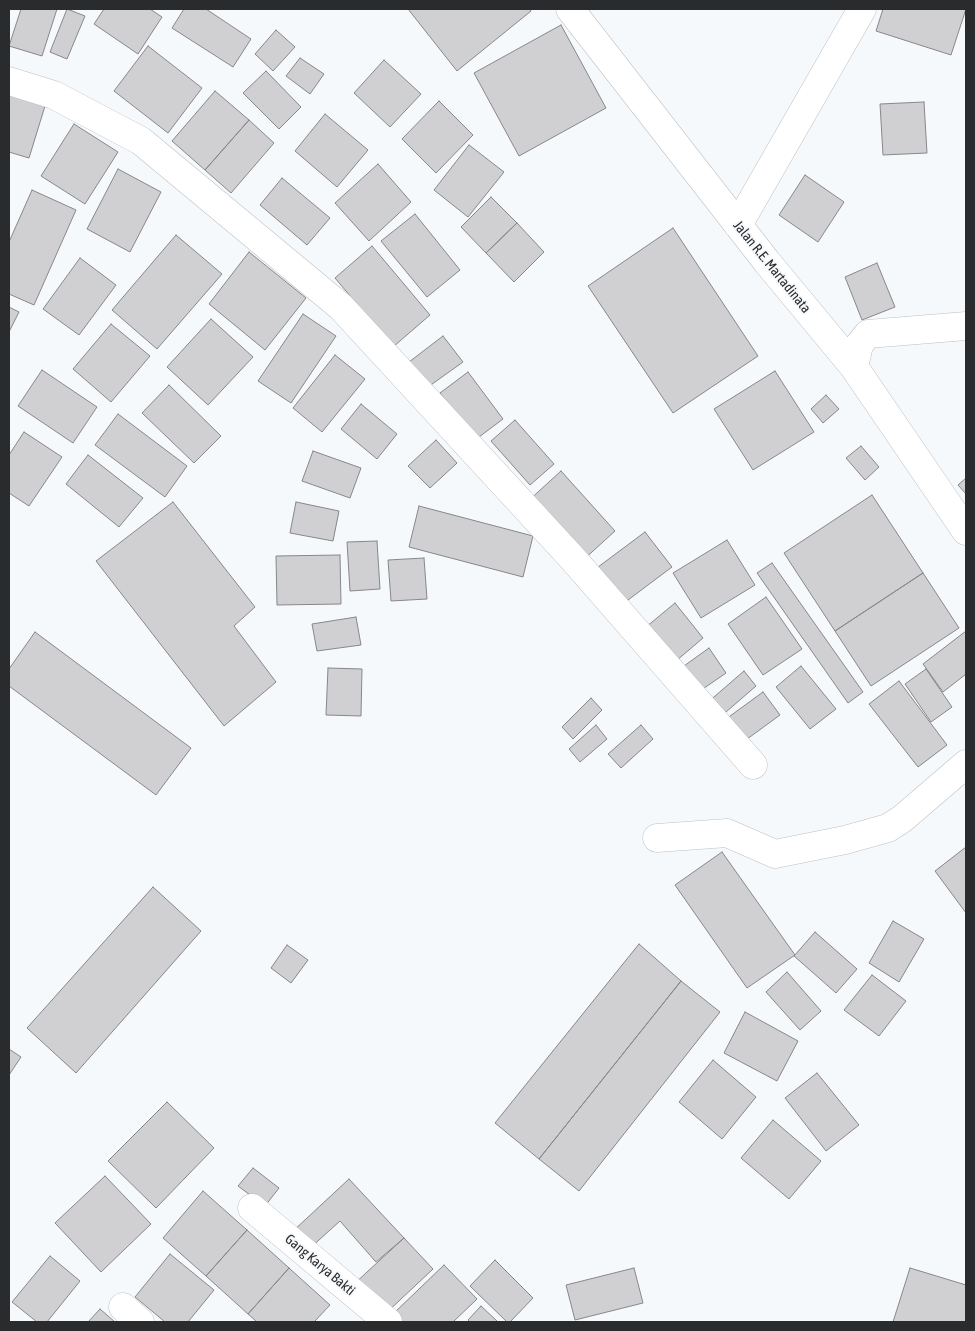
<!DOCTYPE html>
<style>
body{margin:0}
#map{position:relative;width:975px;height:1331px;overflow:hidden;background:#f6f9fc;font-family:"Asap Condensed",sans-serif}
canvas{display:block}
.frame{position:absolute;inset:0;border:10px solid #2a2b2c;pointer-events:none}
</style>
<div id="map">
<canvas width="975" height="1331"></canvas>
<div class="frame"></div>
</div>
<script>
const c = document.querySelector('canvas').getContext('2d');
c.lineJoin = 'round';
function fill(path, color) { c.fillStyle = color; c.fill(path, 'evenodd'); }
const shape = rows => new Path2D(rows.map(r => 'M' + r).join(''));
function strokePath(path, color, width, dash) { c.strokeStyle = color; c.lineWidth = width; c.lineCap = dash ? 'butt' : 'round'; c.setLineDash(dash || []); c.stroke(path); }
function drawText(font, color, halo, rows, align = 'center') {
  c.font = font + ' "Asap Condensed",sans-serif'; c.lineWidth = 4; c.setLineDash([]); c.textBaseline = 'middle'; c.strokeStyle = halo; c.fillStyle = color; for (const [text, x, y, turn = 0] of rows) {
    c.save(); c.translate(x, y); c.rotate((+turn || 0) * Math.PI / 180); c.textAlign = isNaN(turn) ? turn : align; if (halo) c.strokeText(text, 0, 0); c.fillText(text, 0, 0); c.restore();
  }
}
const building = shape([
 [21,9,57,9,42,56,9,46,21,9],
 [67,9,85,16,67,59,50,52,67,9],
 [104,9,150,9,162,17,138,54,94,24,104,9],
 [184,9,206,9,251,39,233,67,172,28,184,9],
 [408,9,530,9,531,11,457,71,408,9],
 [883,9,966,9,951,55,876,31,883,9],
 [561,25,606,108,519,156,474,73,561,25],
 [276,30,295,47,273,71,255,54,276,30],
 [148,46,202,88,168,133,114,91,148,46],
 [300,58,324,74,310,94,286,76,300,58],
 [384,60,421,94,390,127,354,93,384,60],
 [266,71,301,107,279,129,243,93,266,71],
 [215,91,249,120,205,170,172,141,215,91],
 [9,95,45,106,29,158,9,152,9,95],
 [439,101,473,135,436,173,402,139,439,101],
 [924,102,927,153,883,155,880,104,924,102],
 [325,114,368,150,337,187,295,151,325,114],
 [249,120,274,143,231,193,205,170,249,120],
 [74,124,118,152,85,204,41,176,74,124],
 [469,145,504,172,468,217,434,190,469,145],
 [378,164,411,202,369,241,335,203,378,164],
 [118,169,161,192,130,252,87,229,118,169],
 [805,175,844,202,818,242,779,215,805,175],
 [282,178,330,218,307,245,260,205,282,178],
 [32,190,76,210,34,305,9,294,9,242,32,190],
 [491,197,517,223,486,253,461,227,491,197],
 [415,214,460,270,427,297,381,241,415,214],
 [517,223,544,252,514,282,486,253,517,223],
 [673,228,758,356,673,413,588,286,673,228],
 [176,235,222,274,157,349,112,310,176,235],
 [372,246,430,315,393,347,335,278,372,246],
 [249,252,306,298,265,350,209,304,249,252],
 [80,258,116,285,79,335,43,309,80,258],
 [877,263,895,307,862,320,845,277,877,263],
 [9,307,19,312,9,332,9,307],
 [303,314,336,336,291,403,258,381,303,314],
 [211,319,253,357,208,405,167,367,211,319],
 [111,324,150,356,111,402,73,369,111,324],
 [443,336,463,362,428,387,409,362,443,336],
 [335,355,365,379,322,432,293,408,335,355],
 [42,370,97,407,73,443,18,406,42,370],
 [775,371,814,432,753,470,714,409,775,371],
 [468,372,503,419,475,440,440,393,468,372],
 [169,385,221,436,194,463,142,413,169,385],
 [826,395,839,409,823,423,811,409,826,395],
 [361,404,397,434,377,459,341,429,361,404],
 [118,414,187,466,165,497,95,445,118,414],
 [515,420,554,464,530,485,491,441,515,420],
 [24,432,62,457,29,506,9,493,9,455,24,432],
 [436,440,457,463,430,488,408,466,436,440],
 [861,446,879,467,865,480,846,458,861,446],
 [313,451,361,468,350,498,302,481,313,451],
 [88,455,143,498,119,527,66,484,88,455],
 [561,471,615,531,581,562,526,503,561,471],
 [966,478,966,494,958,485,966,478],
 [872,495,923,573,835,631,784,553,872,495],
 [173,502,255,607,234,626,276,682,224,726,96,561,173,502],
 [296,502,339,511,333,541,290,533,296,502],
 [419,506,533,536,523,577,409,547,419,506],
 [645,532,672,567,616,609,590,573,645,532],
 [727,540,755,585,701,618,673,573,727,540],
 [377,541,380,589,350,591,347,542,377,541],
 [340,555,341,604,277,605,276,556,340,555],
 [424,558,427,599,391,601,388,560,424,558],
 [772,563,863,692,848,703,757,573,772,563],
 [923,573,959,628,871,686,835,631,923,573],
 [766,597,802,649,763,675,728,624,766,597],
 [675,603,703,638,669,667,640,632,675,603],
 [356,617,361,645,317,651,312,624,356,617],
 [966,631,966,674,943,692,923,664,966,631],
 [35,632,191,748,156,795,9,686,9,669,35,632],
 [709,648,726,673,694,695,677,671,709,648],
 [801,666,836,709,810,729,776,687,801,666],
 [328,668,362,669,361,716,326,715,328,668],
 [926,669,952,707,931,722,905,684,926,669],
 [744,671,756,686,719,718,707,703,744,671],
 [899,681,947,745,918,767,869,704,899,681],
 [763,692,780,715,743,742,726,719,763,692],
 [591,698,602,710,573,739,562,727,591,698],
 [596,725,607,739,580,762,569,749,596,725],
 [641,725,653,739,621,768,608,754,641,725],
 [966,847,966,913,935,871,966,847],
 [722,852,795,955,747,988,675,885,722,852],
 [153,887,201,931,76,1073,27,1028,153,887],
 [893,921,924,939,899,982,869,963,893,921],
 [815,932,857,969,836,993,794,956,815,932],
 [639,944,681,981,539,1159,495,1123,639,944],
 [287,945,308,960,291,983,271,968,287,945],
 [787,972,821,1011,800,1030,766,992,787,972],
 [872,975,906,1001,879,1036,844,1010,872,975],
 [681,981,720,1012,579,1191,539,1159,681,981],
 [745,1012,798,1041,777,1081,724,1053,745,1012],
 [9,1049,21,1057,9,1075,9,1049],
 [713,1060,756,1097,722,1139,679,1102,713,1060],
 [817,1073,859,1125,826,1151,785,1098,817,1073],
 [167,1102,214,1148,156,1208,108,1161,167,1102],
 [773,1120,821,1161,789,1199,741,1158,773,1120],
 [253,1168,279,1188,265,1206,238,1186,253,1168],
 [105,1176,151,1224,101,1272,55,1223,105,1176],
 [349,1179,404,1238,376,1262,340,1221,309,1249,292,1232,349,1179],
 [203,1191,247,1230,206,1276,163,1238,203,1191],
 [247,1230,289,1268,248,1314,206,1276,247,1230],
 [404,1238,433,1269,383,1316,354,1284,404,1238],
 [170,1254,214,1290,188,1322,165,1322,135,1297,170,1254],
 [50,1256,80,1281,47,1322,37,1322,12,1302,50,1256],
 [495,1260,533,1298,510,1322,507,1322,470,1286,495,1260],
 [444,1265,477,1299,453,1322,401,1322,393,1314,444,1265],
 [289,1268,330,1305,314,1322,257,1322,248,1314,289,1268],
 [634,1268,643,1303,575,1320,566,1285,634,1268],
 [910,1268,966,1285,966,1322,893,1322,910,1268],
 [481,1306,498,1322,470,1322,468,1320,481,1306],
 [100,1309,115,1322,88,1322,100,1309]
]);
const minor = shape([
 [570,9,767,262,854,367,966,531],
 [9,81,54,95,141,141,341,307,573,559,753,765],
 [738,225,862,9],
 [854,367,859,345,868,334,966,326],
 [657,838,727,833,775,854,845,840,888,828,902,819,966,764],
 [252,1208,388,1322],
 [123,1307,140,1322]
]);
const streetNames = [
 ["Jalan R.E. Martadinata",772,267,51],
 ["Gang Karya Bakti",320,1265,40]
];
fill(building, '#d0cfd2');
strokePath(building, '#878689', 1);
strokePath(minor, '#bdc0c3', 29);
strokePath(minor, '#fff', 28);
drawText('14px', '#2a2b2c', '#f6f9fc', streetNames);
</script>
